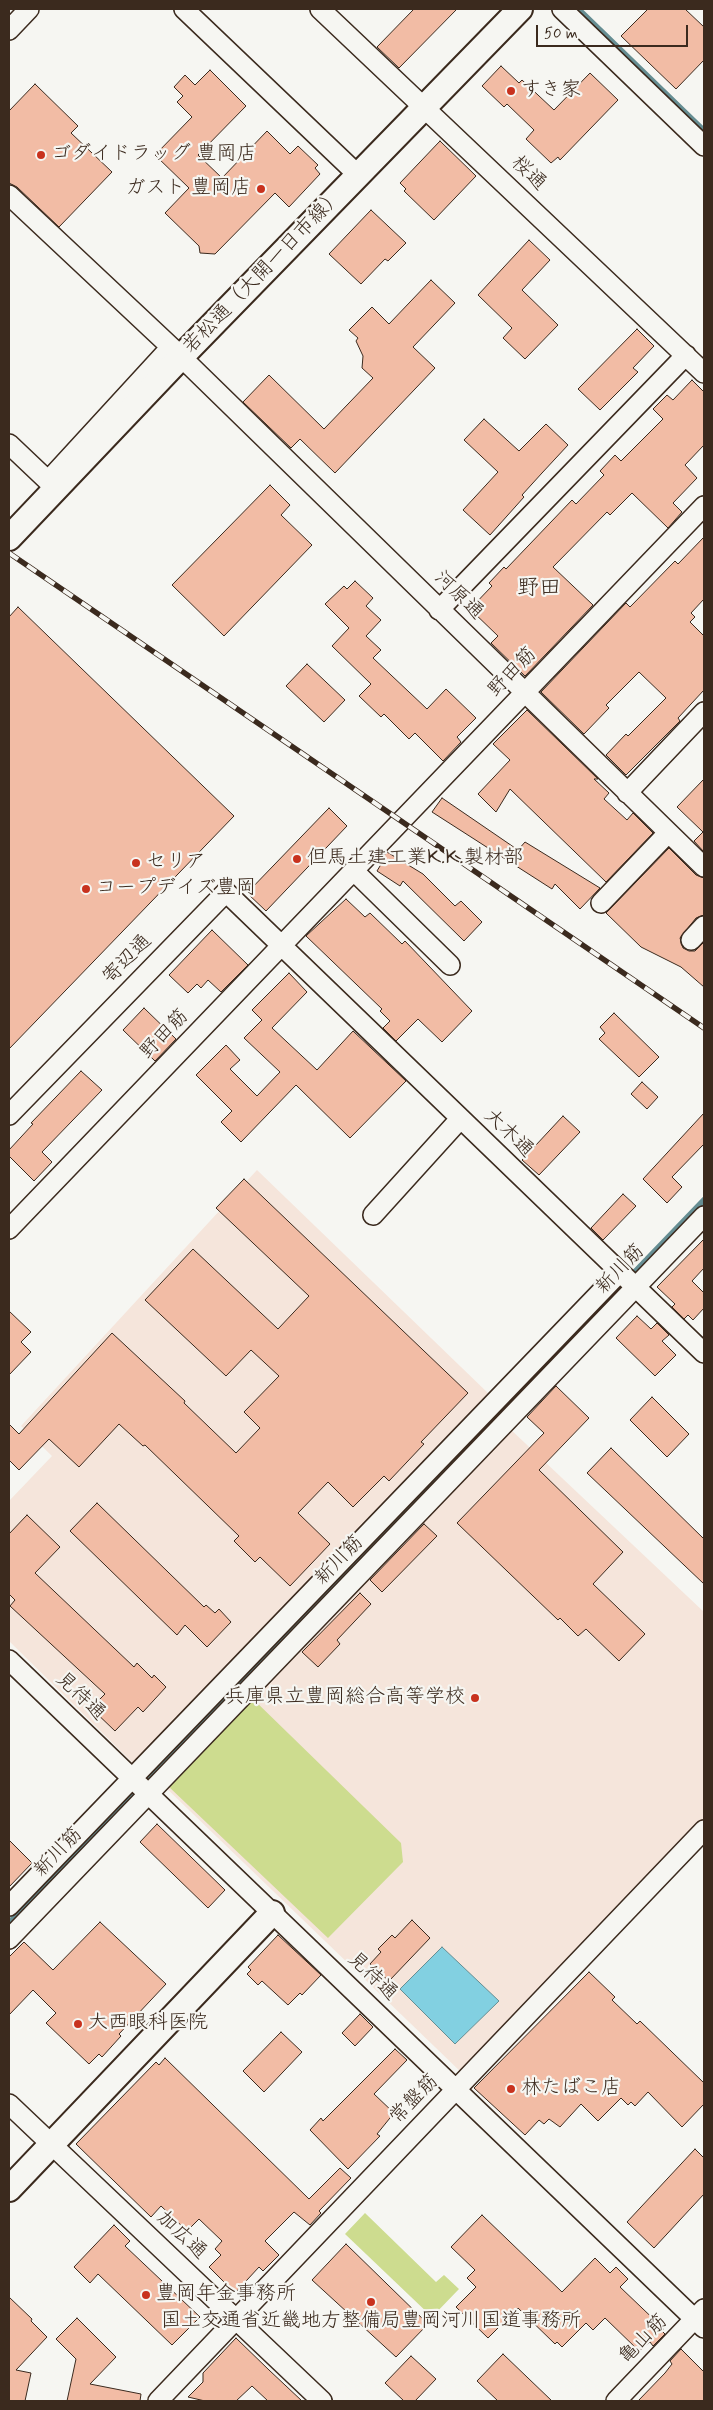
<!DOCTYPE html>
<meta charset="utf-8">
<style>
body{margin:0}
#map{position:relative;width:713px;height:2410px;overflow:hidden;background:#f6f6f2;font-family:Mynerve,sans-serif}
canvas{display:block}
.frame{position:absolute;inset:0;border:10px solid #3b2a1e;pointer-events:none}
.scale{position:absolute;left:536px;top:25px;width:152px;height:22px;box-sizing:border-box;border:2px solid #3b2a1e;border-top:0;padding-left:6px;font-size:15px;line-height:18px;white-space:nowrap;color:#3b2a1e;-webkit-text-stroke:4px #f6f6f2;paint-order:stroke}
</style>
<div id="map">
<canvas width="713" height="2410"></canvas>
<div class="frame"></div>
<div class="scale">50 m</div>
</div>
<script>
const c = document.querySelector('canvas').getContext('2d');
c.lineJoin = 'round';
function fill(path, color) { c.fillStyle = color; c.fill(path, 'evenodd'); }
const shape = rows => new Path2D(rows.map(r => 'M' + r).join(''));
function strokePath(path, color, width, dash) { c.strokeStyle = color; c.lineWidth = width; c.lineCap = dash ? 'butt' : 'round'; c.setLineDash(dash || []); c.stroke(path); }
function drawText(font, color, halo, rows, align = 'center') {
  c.font = font + ' Mynerve,"Klee One",sans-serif'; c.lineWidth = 4.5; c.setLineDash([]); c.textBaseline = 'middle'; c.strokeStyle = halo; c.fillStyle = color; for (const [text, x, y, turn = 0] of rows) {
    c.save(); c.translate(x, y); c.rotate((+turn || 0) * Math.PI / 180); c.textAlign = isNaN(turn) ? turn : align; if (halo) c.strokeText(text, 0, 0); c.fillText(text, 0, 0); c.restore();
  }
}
const built = shape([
 [257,1170,489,1394,134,1764,9,1641,9,1501,52,1456,21,1426],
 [508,1427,704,1612,704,1821,463,2074,163,1785]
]);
const green = shape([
 [252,1698,401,1843,403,1862,328,1938,168,1786],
 [365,2213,436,2282,444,2275,459,2289,432,2317,345,2234]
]);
const water = shape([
 [442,1947,499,2001,455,2044,400,1989,442,1947]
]);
const stream = shape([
 [578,9,704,131],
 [9,1923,704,1200]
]);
const building = shape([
 [414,9,457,9,399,68,377,47,414,9],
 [648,9,685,9,704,27,704,60,676,89,621,36,648,9],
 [501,66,519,83,522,80,554,110,590,73,618,100,560,160,558,157,551,163,526,139,534,130,507,104,504,107,482,86,501,66],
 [210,70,246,106,198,155,222,178,267,131,290,154,298,146,318,165,315,168,320,174,289,207,275,193,215,254,200,253,199,246,165,213,189,188,155,155,192,117,177,102,183,96,174,87,185,75,195,85,210,70],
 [35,84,78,126,71,133,112,172,59,227,17,187,9,183,9,111,35,84],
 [440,141,476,176,434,220,404,191,406,189,400,183,440,141],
 [371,210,406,243,388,261,385,259,361,284,329,254,371,210],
 [529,240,550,260,522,290,558,325,525,359,503,338,512,328,478,295,529,240],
 [431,280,455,303,413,347,435,368,335,473,300,439,291,448,243,402,269,375,324,429,373,378,362,368,363,356,356,341,358,338,349,330,372,307,389,324,431,280],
 [637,329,654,346,633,368,638,372,600,410,578,389,637,329],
 [692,380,704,392,704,445,685,465,697,478,673,503,682,512,668,528,632,493,610,515,607,512,553,567,593,605,525,676,491,643,498,636,470,609,492,586,489,583,504,567,506,569,572,500,576,504,604,475,600,471,615,455,621,461,663,419,653,409,667,395,673,400,692,380],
 [484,419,519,451,546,424,568,445,542,473,522,495,524,497,490,535,463,510,498,472,464,440,484,419],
 [270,485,290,505,281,515,312,545,224,636,172,585,270,485],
 [704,537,704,599,691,613,695,617,690,622,704,636,704,690,678,718,680,721,626,775,606,755,626,734,628,736,666,698,639,672,606,705,609,708,584,734,541,692,626,603,630,607,675,561,678,564,704,537],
 [355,581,373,598,366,606,381,620,366,636,381,650,373,658,427,709,446,689,476,718,457,737,461,742,443,761,415,733,409,739,384,714,381,717,359,696,371,684,332,646,349,628,325,604,344,586,347,589,355,581],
 [18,607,234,816,9,1049,9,617,18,607],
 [307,664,345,700,324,722,286,686,307,664],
 [527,710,598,779,594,779,609,793,604,799,627,820,633,813,653,833,606,882,510,789,496,812,478,794,510,760,493,744,527,710],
 [704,779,704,852,694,841,703,832,677,807,704,779],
 [442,798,518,850,525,842,600,888,580,909,555,884,552,889,432,812,442,798],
 [329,808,347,826,266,911,247,893,329,808],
 [669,848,696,875,704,878,704,915,696,918,680,938,683,948,689,951,695,951,704,942,704,987,681,967,641,947,606,913,669,848],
 [387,852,423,874,455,906,461,901,482,922,464,941,403,881,400,886,377,871,383,861,381,859,387,852],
 [346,899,365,917,370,913,402,944,405,941,472,1011,442,1042,418,1019,396,1041,383,1028,390,1021,380,1011,382,1009,306,936,346,899],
 [212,930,248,965,221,992,208,980,201,988,197,984,188,993,169,975,212,930],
 [289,973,307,992,272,1028,317,1070,353,1031,406,1081,350,1138,296,1085,241,1142,221,1122,232,1111,196,1075,226,1045,240,1060,230,1069,257,1096,280,1072,244,1038,262,1020,252,1010,289,973],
 [144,1008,176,1039,155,1061,123,1030,144,1008],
 [614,1013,659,1057,639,1077,599,1039,605,1033,600,1027,614,1013],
 [81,1071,102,1090,42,1152,52,1162,34,1181,9,1156,9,1150,33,1124,31,1123,81,1071],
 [642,1082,658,1097,647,1109,631,1094,642,1082],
 [704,1113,704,1144,672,1177,682,1187,667,1203,643,1179,704,1113],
 [563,1116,580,1132,539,1175,522,1160,563,1116],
 [244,1179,468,1393,421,1442,424,1444,389,1481,384,1476,353,1507,328,1482,298,1513,330,1544,290,1586,260,1557,255,1562,234,1541,239,1536,145,1445,143,1446,119,1424,79,1467,49,1439,19,1470,9,1460,9,1424,19,1434,112,1333,185,1401,184,1403,236,1453,260,1428,244,1412,279,1376,251,1350,226,1376,145,1300,193,1249,278,1329,309,1296,216,1208,244,1179],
 [623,1194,636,1206,603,1240,591,1228,623,1194],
 [704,1239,704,1268,692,1281,704,1293,704,1308,693,1320,688,1315,684,1319,672,1307,675,1304,657,1287,704,1239],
 [9,1311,31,1332,21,1342,31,1352,9,1375,9,1311],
 [637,1316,651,1329,657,1323,669,1335,662,1341,676,1355,655,1376,616,1338,637,1316],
 [556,1386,589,1418,539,1470,623,1552,593,1584,645,1634,619,1661,586,1629,578,1636,560,1618,558,1620,457,1523,544,1433,527,1417,556,1386],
 [652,1397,689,1434,667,1457,630,1420,652,1397],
 [611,1448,704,1539,704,1584,587,1473,611,1448],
 [97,1503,204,1607,206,1605,215,1613,219,1609,231,1622,207,1647,185,1625,177,1635,70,1531,97,1503],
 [27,1515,60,1547,35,1573,134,1667,137,1663,152,1678,154,1675,166,1687,143,1712,138,1707,115,1731,91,1708,105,1694,10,1606,15,1600,9,1594,9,1534,27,1515],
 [424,1524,437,1536,382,1592,370,1580,424,1524],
 [360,1593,371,1604,337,1640,340,1644,318,1667,302,1652,360,1593],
 [157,1824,225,1890,208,1908,140,1842,157,1824],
 [9,1840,32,1863,9,1887,9,1840],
 [412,1920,430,1938,389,1981,370,1964,381,1952,378,1949,392,1935,395,1938,412,1920],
 [100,1922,166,1984,119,2034,121,2036,102,2057,99,2054,89,2064,46,2023,56,2013,33,1990,9,2015,9,1957,24,1942,53,1970,100,1922],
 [278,1935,321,1975,302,1995,300,1993,288,2005,262,1981,258,1985,247,1974,251,1970,248,1967,278,1935],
 [589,1972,615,1997,612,2000,637,2024,640,2021,704,2083,704,2104,682,2127,648,2092,635,2106,631,2102,628,2105,621,2098,598,2121,581,2104,560,2127,549,2119,544,2124,539,2120,525,2135,474,2088,589,1972],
 [360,2014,373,2027,355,2046,342,2033,360,2014],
 [281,2032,302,2052,264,2092,243,2071,281,2032],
 [395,2049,407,2060,374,2094,394,2113,377,2134,380,2136,348,2169,310,2130,321,2118,323,2121,395,2049],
 [165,2058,309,2199,340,2168,351,2178,319,2211,321,2213,310,2225,294,2212,265,2241,279,2255,263,2271,259,2267,235,2293,209,2267,221,2255,215,2249,222,2241,199,2219,187,2231,161,2206,151,2217,76,2144,156,2062,159,2065,165,2058],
 [695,2149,704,2158,704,2194,654,2248,627,2222,695,2149],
 [482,2215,562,2292,595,2258,610,2273,616,2267,628,2279,620,2287,664,2329,662,2331,665,2334,653,2346,650,2342,639,2351,605,2318,593,2330,586,2323,562,2347,557,2342,555,2344,518,2308,488,2338,456,2307,476,2287,467,2278,475,2270,451,2247,482,2215],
 [114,2225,130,2241,125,2246,200,2317,172,2345,98,2274,90,2283,74,2267,114,2225],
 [346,2244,428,2324,396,2357,312,2280,346,2244],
 [9,2297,32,2319,31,2321,47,2337,16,2370,31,2373,25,2401,9,2401,9,2297],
 [77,2318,116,2357,90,2384,141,2394,140,2401,67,2401,76,2359,56,2339,77,2318],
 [236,2338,269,2370,302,2401,268,2401,252,2386,236,2401,205,2401,188,2397,203,2382,203,2373,236,2338],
 [681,2349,704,2372,704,2401,638,2401,665,2373,672,2364,670,2361,681,2349],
 [503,2354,552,2401,498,2401,477,2381,503,2354],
 [411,2356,436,2379,415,2401,404,2401,385,2383,411,2356]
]);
const minor = shape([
 [184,9,358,175],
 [320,9,704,373],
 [562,9,704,146],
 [9,30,29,9],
 [9,195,171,347,704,867],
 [9,444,48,481,171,347],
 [439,610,686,355],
 [627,793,704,712],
 [354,871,450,965],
 [601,903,668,833],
 [691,940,704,926],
 [9,1115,226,892,704,1353],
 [373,1215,460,1119],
 [9,1229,704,506],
 [9,1660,704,2328],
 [9,1906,620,1272],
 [9,1939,704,1216],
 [9,2104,322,2401],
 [158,2401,704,1830],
 [616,2401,704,2309]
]);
const tertiary = shape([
 [9,538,181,357,520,9],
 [9,2189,272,1913]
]);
const rail = shape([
 [9,553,704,1028]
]);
const markers = [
 [511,91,5,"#c8321e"],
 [41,155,5,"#c8321e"],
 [261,189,5,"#c8321e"],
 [297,859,5,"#c8321e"],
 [136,863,5,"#c8321e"],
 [86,889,5,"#c8321e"],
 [475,1698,5,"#c8321e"],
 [78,2024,5,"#c8321e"],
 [511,2089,5,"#c8321e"],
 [146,2295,5,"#c8321e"],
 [371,2302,5,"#c8321e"]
];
const poiNames = [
 ["すき家",521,91],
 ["ゴダイドラッグ 豊岡店",51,155],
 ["ガスト 豊岡店",251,189,"right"],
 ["但馬土建工業K.K.製材部",307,859],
 ["セリア",146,863],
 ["コープデイズ豊岡",96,889],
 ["兵庫県立豊岡総合高等学校",465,1698,"right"],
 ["大西眼科医院",88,2024],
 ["林たばこ店",521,2089],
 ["豊岡年金事務所",156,2295],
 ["国土交通省近畿地方整備局豊岡河川国道事務所",371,2322,"center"]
];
const streetNames = [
 ["桜通",528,174,44],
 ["若松通（大開一日市線）",264,272,-46],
 ["河原通",458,596,44],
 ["野田筋",513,673,-46],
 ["寄辺通",128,960,-46],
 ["野田筋",165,1035,-46],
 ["大木通",508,1134,44],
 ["新川筋",621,1270,-46],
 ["新川筋",340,1561,-46],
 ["見待通",80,1697,44],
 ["新川筋",59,1853,-46],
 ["見待通",372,1977,44],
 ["常盤筋",415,2100,-46],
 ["加広通",181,2236,43],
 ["亀山筋",644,2340,-46]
];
const quarterNames = [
 ["野田",539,589]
];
fill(built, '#f5e5db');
fill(green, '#cddc8f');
fill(water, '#82d0e1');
strokePath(water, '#668e93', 1);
strokePath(stream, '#668e93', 6);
fill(building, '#f2bca5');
strokePath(building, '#3b2a1e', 1);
strokePath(minor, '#3b2a1e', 22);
strokePath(tertiary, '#3b2a1e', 28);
strokePath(minor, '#f6f6f2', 19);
strokePath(tertiary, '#f6f6f2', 24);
strokePath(rail, '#3b2a1e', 5.5);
strokePath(rail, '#f6f6f2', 4, [11]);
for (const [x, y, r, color] of markers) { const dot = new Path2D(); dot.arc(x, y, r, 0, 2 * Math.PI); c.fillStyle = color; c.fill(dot); strokePath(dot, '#f6f6f2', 2); }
drawText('20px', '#3b2a1e', '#f6f6f2', poiNames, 'left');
drawText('20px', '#3b2a1e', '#f6f6f2', streetNames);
drawText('22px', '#3b2a1e', '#f6f6f2', quarterNames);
</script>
